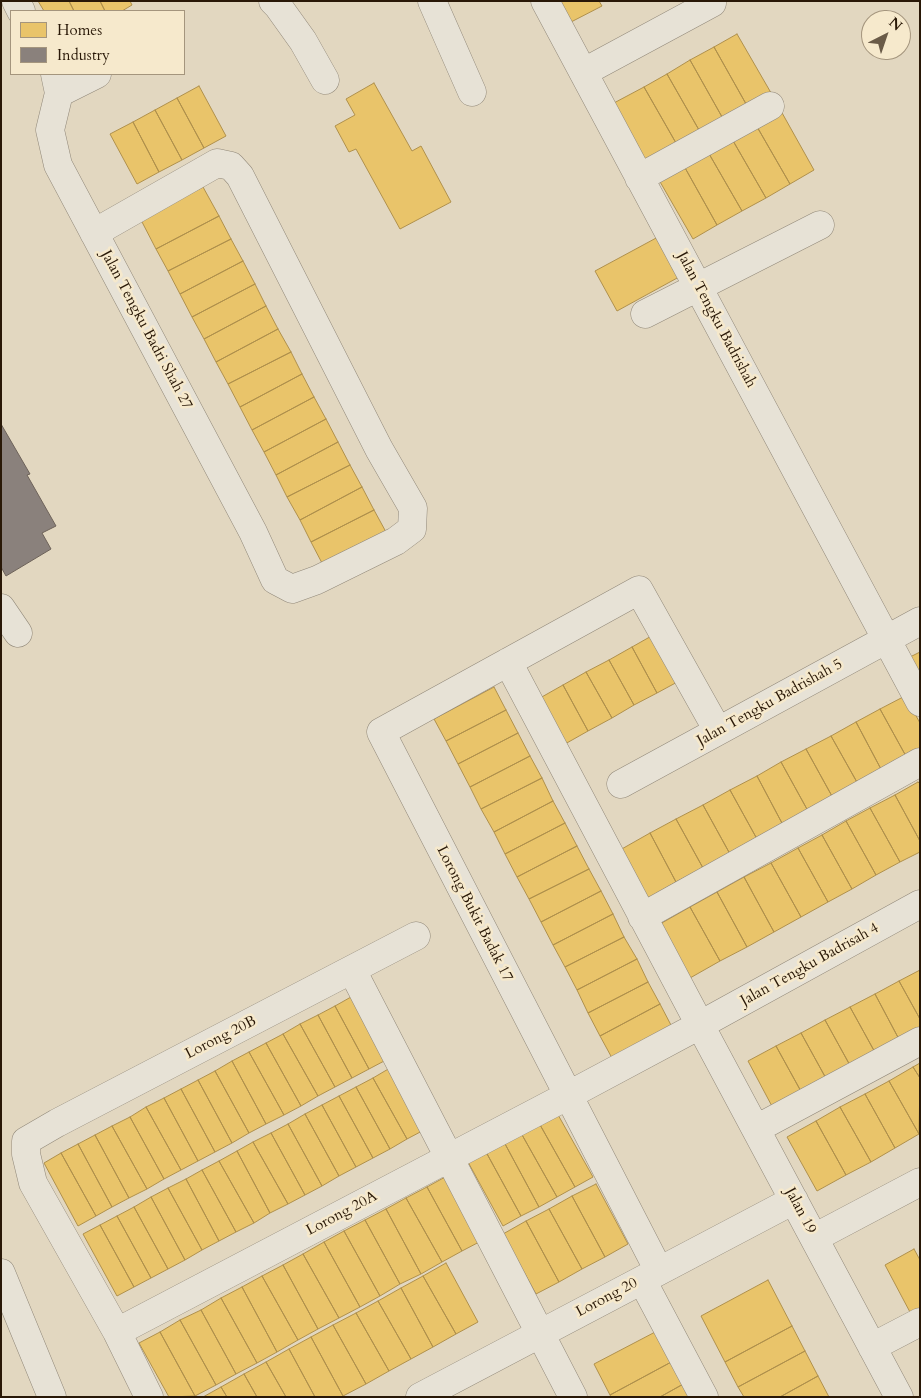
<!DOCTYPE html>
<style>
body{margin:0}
#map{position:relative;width:921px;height:1398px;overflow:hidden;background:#e2d7c0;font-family:Cardo,serif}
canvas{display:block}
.frame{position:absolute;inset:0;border:2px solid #291807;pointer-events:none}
.legend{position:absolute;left:10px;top:10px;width:175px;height:65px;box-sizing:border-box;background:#f6e9cc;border:1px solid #a4957d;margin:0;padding:6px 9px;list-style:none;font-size:15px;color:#291807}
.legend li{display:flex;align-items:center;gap:10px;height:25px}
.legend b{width:25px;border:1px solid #a4957d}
.north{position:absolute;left:861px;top:10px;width:50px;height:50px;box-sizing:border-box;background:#f6e9cc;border:1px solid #a4957d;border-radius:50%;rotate:41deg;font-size:14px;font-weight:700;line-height:20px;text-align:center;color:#291807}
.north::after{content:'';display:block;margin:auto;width:18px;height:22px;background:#6a5b48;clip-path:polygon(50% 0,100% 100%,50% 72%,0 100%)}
</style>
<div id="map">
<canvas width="921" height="1398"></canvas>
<div class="frame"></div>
<ul class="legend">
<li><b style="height:14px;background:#e9c46a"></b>Homes</li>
<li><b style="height:14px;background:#8a817c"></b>Industry</li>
</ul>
<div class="north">N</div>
</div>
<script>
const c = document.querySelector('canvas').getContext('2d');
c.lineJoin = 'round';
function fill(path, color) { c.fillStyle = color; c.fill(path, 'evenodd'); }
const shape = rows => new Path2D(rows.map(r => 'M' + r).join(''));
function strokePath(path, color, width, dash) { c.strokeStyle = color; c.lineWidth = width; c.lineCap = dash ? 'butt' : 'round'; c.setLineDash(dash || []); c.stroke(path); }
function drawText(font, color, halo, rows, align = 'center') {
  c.font = font + ' Cardo,serif'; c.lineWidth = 5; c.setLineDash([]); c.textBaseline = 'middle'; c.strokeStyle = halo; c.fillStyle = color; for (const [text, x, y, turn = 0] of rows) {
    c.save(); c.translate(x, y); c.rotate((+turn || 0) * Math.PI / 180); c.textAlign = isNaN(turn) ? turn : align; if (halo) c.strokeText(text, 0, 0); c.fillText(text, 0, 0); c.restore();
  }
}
const homes = shape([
 [38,1,69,1,74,11,44,11,38,1],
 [69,1,100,1,105,11,74,11,69,1],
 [100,1,130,1,132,5,122,11,105,11,100,1],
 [560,1,599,1,602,6,571,22,560,1],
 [737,34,774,98,750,111,714,47,737,34],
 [714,47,750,111,726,124,690,60,714,47],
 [690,60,726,124,703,137,667,74,690,60],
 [667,74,703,137,680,150,644,87,667,74],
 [374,83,412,151,421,146,451,202,400,229,356,149,349,152,335,126,355,115,346,99,374,83],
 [199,86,226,136,204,148,177,98,199,86],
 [644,87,680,150,649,168,612,104,644,87],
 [177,98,204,148,182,160,155,110,177,98],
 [155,110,182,160,159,172,133,122,155,110],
 [781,111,814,170,790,184,756,125,781,111],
 [133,122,159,172,137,184,110,134,133,122],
 [756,125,790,184,766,198,732,139,756,125],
 [732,139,766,198,742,211,708,152,732,139],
 [708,152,742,211,717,225,684,166,708,152],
 [684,166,717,225,693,239,659,180,684,166],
 [203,187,219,216,156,249,141,220,203,187],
 [219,216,231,239,168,271,156,249,219,216],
 [658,237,679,277,617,311,595,271,658,237],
 [231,239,243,261,180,294,168,271,231,239],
 [243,261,255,284,192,317,180,294,243,261],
 [255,284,266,306,204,339,192,317,255,284],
 [266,306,278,329,216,362,204,339,266,306],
 [278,329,291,352,228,384,216,362,278,329],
 [291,352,302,374,240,407,228,384,291,352],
 [302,374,314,397,252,430,240,407,302,374],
 [314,397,326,419,264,452,252,430,314,397],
 [326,419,338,442,276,475,264,452,326,419],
 [338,442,350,465,287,497,276,475,338,442],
 [350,465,362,487,300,520,287,497,350,465],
 [362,487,374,510,311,542,300,520,362,487],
 [374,510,386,532,323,565,311,542,374,510],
 [655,634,681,680,657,693,632,647,655,634],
 [632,647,657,693,634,705,609,660,632,647],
 [920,652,920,675,910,657,920,652],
 [609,660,634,705,612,718,586,672,609,660],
 [586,672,612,718,588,731,563,685,586,672],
 [563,685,588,731,565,744,540,698,563,685],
 [494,687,506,710,446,741,434,719,494,687],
 [905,696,920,723,920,751,907,758,880,709,905,696],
 [880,709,907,758,882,771,856,722,880,709],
 [506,710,518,733,458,764,446,741,506,710],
 [856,722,882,771,858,784,831,736,856,722],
 [518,733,530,756,470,787,458,764,518,733],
 [831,736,858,784,833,798,806,749,831,736],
 [806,749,833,798,808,811,781,762,806,749],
 [530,756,542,778,481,809,470,787,530,756],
 [781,762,808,811,783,825,757,776,781,762],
 [757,776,783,825,757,839,730,790,757,776],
 [542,778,553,801,494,832,481,809,542,778],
 [918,782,920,784,920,841,895,795,918,782],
 [730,790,757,839,730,854,703,805,730,790],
 [895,795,920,841,920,852,900,862,870,808,895,795],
 [553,801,565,823,505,854,494,832,553,801],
 [703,805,730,854,703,868,676,819,703,805],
 [870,808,900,862,876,875,846,821,870,808],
 [676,819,703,868,676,882,650,833,676,819],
 [846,821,876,875,852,889,822,835,846,821],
 [565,823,577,846,517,877,505,854,565,823],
 [650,833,676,882,647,899,620,850,650,833],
 [822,835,852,889,828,902,798,848,822,835],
 [577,846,589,869,529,899,517,877,577,846],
 [798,848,828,902,801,917,771,863,798,848],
 [771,863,801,917,774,932,744,877,771,863],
 [589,869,601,891,541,922,529,899,589,869],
 [744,877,774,932,747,947,717,892,744,877],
 [601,891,613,914,553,945,541,922,601,891],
 [717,892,747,947,720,961,690,907,717,892],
 [690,907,720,961,690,978,660,924,690,907],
 [613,914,624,937,565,967,553,945,613,914],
 [624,937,637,959,577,990,565,967,624,937],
 [637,959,648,982,588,1013,577,990,637,959],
 [920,970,920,1019,899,981,920,970],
 [899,981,920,1019,920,1033,901,1043,875,994,899,981],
 [648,982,660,1004,600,1036,588,1013,648,982],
 [875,994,901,1043,877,1056,850,1007,875,994],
 [351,997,386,1060,369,1069,335,1006,351,997],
 [660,1004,672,1027,612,1058,600,1036,660,1004],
 [335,1006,369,1069,352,1078,318,1015,335,1006],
 [850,1007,877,1056,852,1069,825,1020,850,1007],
 [318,1015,352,1078,335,1087,300,1024,318,1015],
 [825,1020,852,1069,828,1082,801,1033,825,1020],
 [300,1024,335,1087,318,1096,283,1034,300,1024],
 [801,1033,828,1082,803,1095,776,1046,801,1033],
 [283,1034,318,1096,301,1106,266,1043,283,1034],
 [266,1043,301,1106,284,1115,249,1052,266,1043],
 [776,1046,803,1095,774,1110,748,1061,776,1046],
 [249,1052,284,1115,266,1124,232,1061,249,1052],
 [232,1061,266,1124,249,1133,215,1071,232,1061],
 [920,1063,920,1078,913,1067,920,1063],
 [913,1067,920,1078,919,1134,889,1081,913,1067],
 [390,1068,424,1130,407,1139,373,1078,390,1068],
 [215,1071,249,1133,232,1143,198,1080,215,1071],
 [373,1078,407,1139,390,1149,356,1087,373,1078],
 [198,1080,232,1143,215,1152,181,1089,198,1080],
 [889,1081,919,1134,895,1148,865,1094,889,1081],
 [356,1087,390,1149,373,1158,339,1096,356,1087],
 [181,1089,215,1152,198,1161,164,1098,181,1089],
 [865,1094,895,1148,871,1162,840,1107,865,1094],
 [339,1096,373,1158,356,1167,322,1105,339,1096],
 [164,1098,198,1161,181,1170,146,1107,164,1098],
 [322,1105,356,1167,339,1176,305,1114,322,1105],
 [146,1107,181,1170,164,1179,130,1117,146,1107],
 [840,1107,871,1162,846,1175,816,1121,840,1107],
 [557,1113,593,1177,575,1187,539,1123,557,1113],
 [305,1114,339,1176,322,1186,288,1124,305,1114],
 [130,1117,164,1179,147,1189,112,1126,130,1117],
 [816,1121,846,1175,817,1191,787,1137,816,1121],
 [539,1123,575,1187,557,1197,521,1133,539,1123],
 [288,1124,322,1186,305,1195,271,1133,288,1124],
 [112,1126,147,1189,129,1198,95,1135,112,1126],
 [271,1133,305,1195,288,1204,253,1142,271,1133],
 [521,1133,557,1197,539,1207,504,1142,521,1133],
 [95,1135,129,1198,112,1207,78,1144,95,1135],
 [253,1142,288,1204,270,1213,237,1151,253,1142],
 [504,1142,539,1207,521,1216,486,1152,504,1142],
 [78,1144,112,1207,96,1216,61,1153,78,1144],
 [237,1151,270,1213,254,1223,219,1161,237,1151],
 [486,1152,521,1216,503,1226,468,1162,486,1152],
 [61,1153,96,1216,78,1226,44,1163,61,1153],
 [219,1161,254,1223,236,1232,202,1170,219,1161],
 [202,1170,236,1232,219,1241,186,1179,202,1170],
 [447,1176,483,1240,462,1251,427,1187,447,1176],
 [186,1179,219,1241,202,1250,168,1188,186,1179],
 [596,1184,628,1244,605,1257,572,1196,596,1184],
 [427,1187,462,1251,442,1262,406,1198,427,1187],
 [168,1188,202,1250,185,1260,151,1197,168,1188],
 [572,1196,605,1257,582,1269,549,1209,572,1196],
 [151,1197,185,1260,168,1269,134,1207,151,1197],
 [406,1198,442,1262,421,1274,386,1209,406,1198],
 [134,1207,168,1269,151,1278,117,1216,134,1207],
 [386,1209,421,1274,400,1284,365,1220,386,1209],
 [549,1209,582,1269,559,1282,526,1221,549,1209],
 [117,1216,151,1278,134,1287,100,1225,117,1216],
 [365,1220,400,1284,380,1296,344,1231,365,1220],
 [526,1221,559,1282,536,1294,503,1234,526,1221],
 [100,1225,134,1287,117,1296,83,1234,100,1225],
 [344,1231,380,1296,360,1307,324,1242,344,1231],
 [324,1242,360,1307,339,1318,303,1254,324,1242],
 [914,1249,920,1260,920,1310,911,1314,885,1265,914,1249],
 [303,1254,339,1318,318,1329,283,1265,303,1254],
 [446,1263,478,1322,456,1334,423,1276,446,1263],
 [283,1265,318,1329,298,1340,262,1276,283,1265],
 [262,1276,298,1340,277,1352,242,1287,262,1276],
 [423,1276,456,1334,433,1347,401,1288,423,1276],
 [768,1280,792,1326,725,1362,701,1316,768,1280],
 [242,1287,277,1352,257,1363,221,1298,242,1287],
 [401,1288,433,1347,411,1359,378,1301,401,1288],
 [221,1298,257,1363,236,1374,201,1310,221,1298],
 [378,1301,411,1359,389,1371,356,1313,378,1301],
 [201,1310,236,1374,216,1385,180,1320,201,1310],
 [356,1313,389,1371,366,1384,333,1325,356,1313],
 [180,1320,216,1385,195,1396,160,1332,180,1320],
 [333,1325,366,1384,343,1396,311,1337,333,1325],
 [792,1326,805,1351,738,1387,725,1362,792,1326],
 [659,1330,675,1360,610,1395,594,1364,659,1330],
 [160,1332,195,1396,169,1397,139,1343,160,1332],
 [311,1337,343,1396,342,1397,315,1397,289,1349,311,1337],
 [289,1349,315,1397,286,1397,266,1362,289,1349],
 [805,1351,818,1376,780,1397,744,1397,738,1387,805,1351],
 [675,1360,687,1382,660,1397,611,1397,610,1395,675,1360],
 [266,1362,286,1397,257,1397,244,1374,266,1362],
 [244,1374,257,1397,227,1397,221,1387,244,1374],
 [818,1376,829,1397,780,1397,818,1376],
 [687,1382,695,1397,660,1397,687,1382],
 [221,1387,227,1397,203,1397,221,1387]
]);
const industry = shape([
 [1,424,30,474,27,475,56,526,42,533,51,549,6,576,1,567,1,424]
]);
const minor = shape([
 [16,1,21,11],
 [273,1,278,6,303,41,325,80],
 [432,1,472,92],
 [545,1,920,702],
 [584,72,712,3],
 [55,74,59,93,50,130,58,165,253,532,275,580,292,589,317,580,396,541,412,529,413,508,379,449,240,176,231,166,217,163,94,233],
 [59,93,97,74],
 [639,178,770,106],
 [645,314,820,225],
 [1,608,18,633],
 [508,662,700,1025,899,1397],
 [621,784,920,621],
 [642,917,920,762],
 [352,970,573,1397],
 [756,1129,920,1041],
 [814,1238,920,1182],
 [659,1271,381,732,639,590,718,731],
 [1,1273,52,1397],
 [642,1280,704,1397],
 [117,1332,567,1096,700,1025,920,904],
 [872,1347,920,1322],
 [149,1397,117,1332,33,1183,26,1154,26,1141,57,1123,416,936],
 [420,1397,794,1200]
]);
const streetNames = [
 ["Jalan Tengku Badrishah",716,320,62],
 ["Jalan Tengku Badri Shah 27",146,330,62],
 ["Jalan Tengku Badrishah 5",770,703,-29],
 ["Lorong Bukit Badak 17",474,914,63],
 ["Jalan Tengku Badrisah 4",810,965,-29],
 ["Lorong 20B",221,1038,-27],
 ["Jalan 19",800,1211,62],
 ["Lorong 20A",342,1214,-28],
 ["Lorong 20",607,1298,-28]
];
fill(homes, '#e9c46a');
strokePath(homes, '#af904c', 1);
fill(industry, '#8a817c');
strokePath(industry, '#6d6259', 1);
strokePath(minor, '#918879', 29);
strokePath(minor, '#e7e2d6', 28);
drawText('15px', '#291807', '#f6e9cc', streetNames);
</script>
